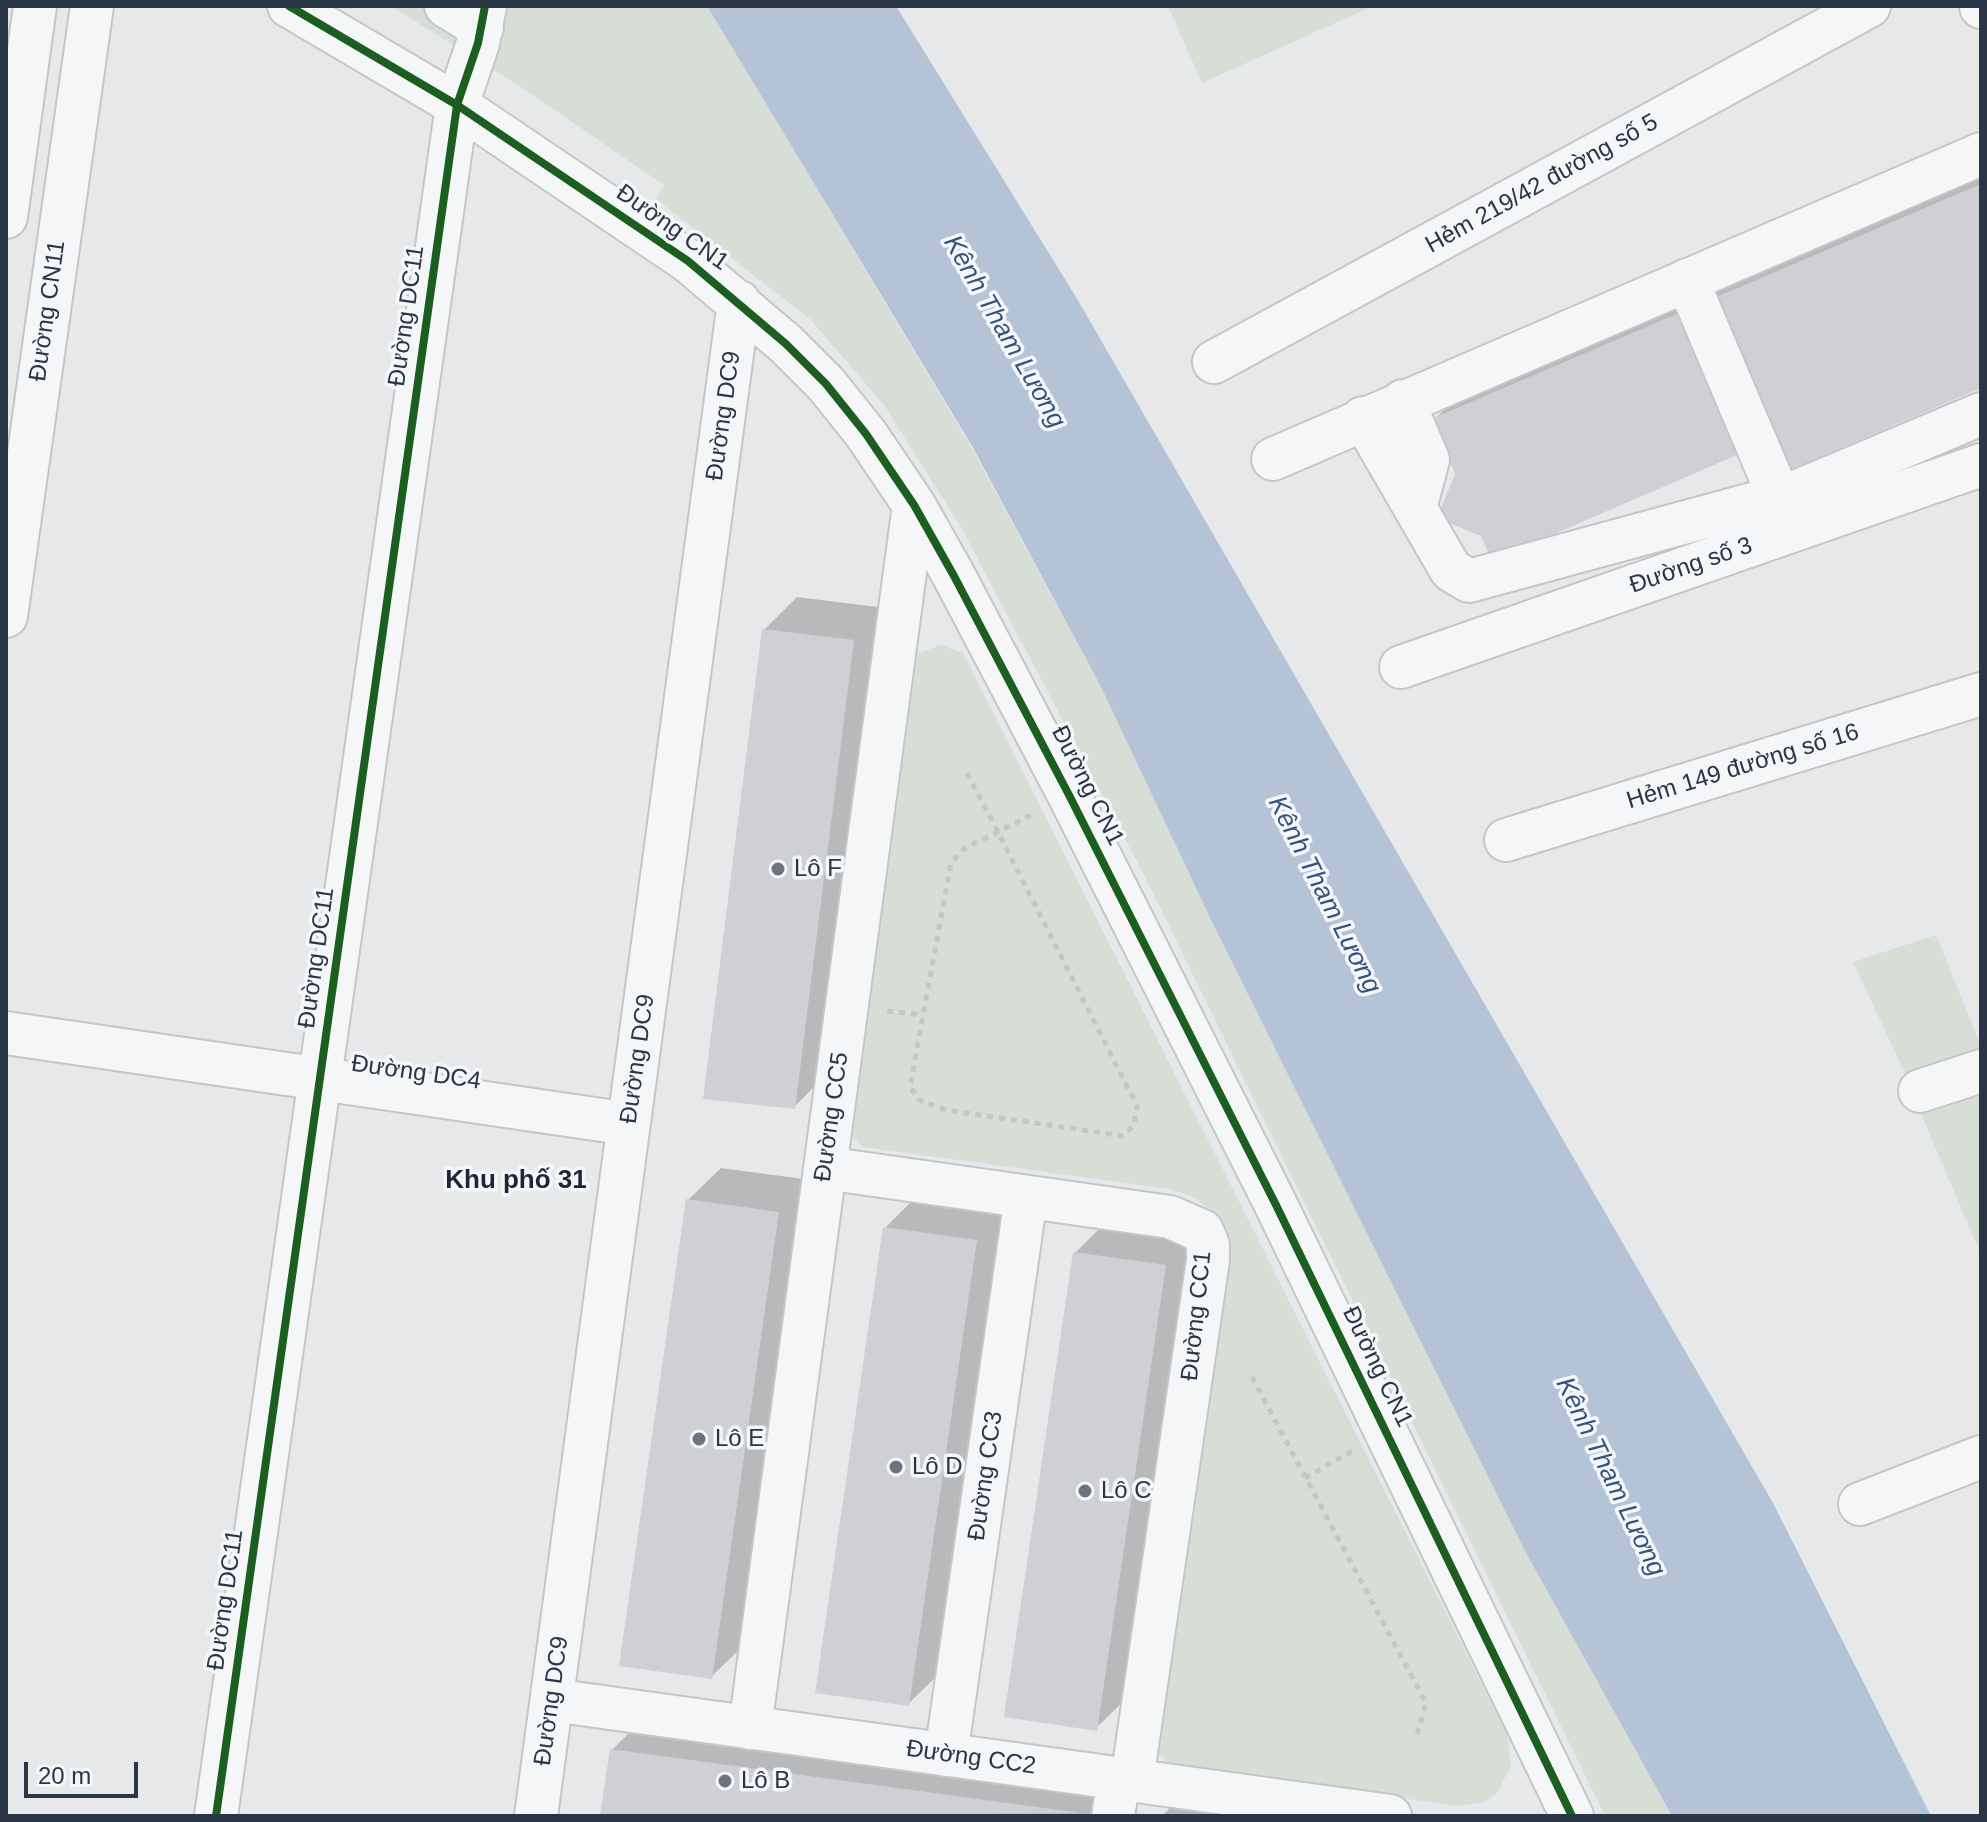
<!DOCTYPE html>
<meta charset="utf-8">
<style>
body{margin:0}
#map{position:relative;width:1987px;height:1822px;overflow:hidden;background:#e6e8ea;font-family:Helvetica,sans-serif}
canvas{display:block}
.frame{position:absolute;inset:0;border:8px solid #2a3545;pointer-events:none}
.scale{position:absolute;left:24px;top:1762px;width:114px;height:36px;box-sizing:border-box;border:4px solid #2a3545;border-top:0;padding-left:10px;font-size:24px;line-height:28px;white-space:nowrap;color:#2a3545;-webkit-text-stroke:6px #f4f6f9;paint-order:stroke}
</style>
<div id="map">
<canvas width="1987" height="1822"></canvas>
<div class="frame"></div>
<div class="scale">20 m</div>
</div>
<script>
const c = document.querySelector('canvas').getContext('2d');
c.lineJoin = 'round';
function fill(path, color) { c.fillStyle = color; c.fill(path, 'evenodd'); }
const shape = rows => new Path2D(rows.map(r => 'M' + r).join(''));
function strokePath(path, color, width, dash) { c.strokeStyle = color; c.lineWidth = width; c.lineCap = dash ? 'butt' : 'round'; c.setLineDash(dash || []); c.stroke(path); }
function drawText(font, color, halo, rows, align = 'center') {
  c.font = font + ' Helvetica,sans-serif'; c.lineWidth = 7; c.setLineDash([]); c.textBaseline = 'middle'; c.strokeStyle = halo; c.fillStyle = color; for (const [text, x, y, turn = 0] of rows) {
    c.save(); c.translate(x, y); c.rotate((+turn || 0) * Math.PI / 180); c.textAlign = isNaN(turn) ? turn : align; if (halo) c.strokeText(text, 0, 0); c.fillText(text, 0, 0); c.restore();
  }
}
const green = shape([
 [391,6,707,6,971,447,1100,685,1214,926,1525,1551,1672,1816,1605,1816,1143,873,961,527,884,405,811,320,656,199,664,185,521,87],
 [1168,6,1373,6,1202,83],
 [941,645,963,653,1507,1734,1511,1765,1498,1792,1485,1802,1458,1806,1172,1766,1159,1754,1220,1223,1213,1212,1193,1197,1169,1189,863,1147,847,1131,911,660,919,653],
 [1936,935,1981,1047,1981,1058,1910,1084,1853,962],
 [1981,1081,1981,1255,1917,1104]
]);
const water = shape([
 [707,6,896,6,1076,297,1773,1503,1931,1816,1672,1816,1525,1551,1214,926,1100,685,972,446]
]);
const shadow = shape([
 [1981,161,1981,386,1767,427,1457,474,1434,420,1477,376],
 [797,597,886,608,826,1075,794,1107,764,630],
 [721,1168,811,1180,744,1645,711,1677,688,1200],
 [918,1195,1009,1208,941,1672,908,1704,885,1228],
 [1108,1220,1197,1233,1129,1696,1096,1728,1075,1253],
 [645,1717,1112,1781,1107,1816,602,1816,612,1750],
 [1187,1791,1368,1816,1162,1816]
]);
const building = shape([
 [1981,184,1981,388,1784,472,1746,451,1492,561,1481,536,1437,518,1455,474,1431,419],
 [762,629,854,640,795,1109,703,1099],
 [686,1199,779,1212,712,1679,619,1666],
 [883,1227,977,1240,909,1706,815,1693],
 [1073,1252,1166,1265,1097,1731,1004,1717],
 [610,1749,1081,1813,600,1816]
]);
const path = shape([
 [967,773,998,832,1137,1106,1134,1125,1123,1136,946,1110,919,1100,910,1087,951,863,965,848,998,832,1033,814],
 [887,1011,923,1015],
 [1252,1377,1426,1703,1416,1739],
 [1305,1478,1354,1450]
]);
const minor = shape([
 [289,6,457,105,688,261,786,344,826,384,866,434,914,505,954,576,1069,795,1276,1205,1572,1816],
 [446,6,482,28],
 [1981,6,1981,7],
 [6,217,35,6],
 [1687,280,1779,497],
 [1214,362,1869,6],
 [1403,401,1428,460,1415,508],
 [1363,418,1451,570,1469,581,1793,493,1981,414],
 [1273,459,1981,154],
 [6,616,92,6],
 [1401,667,1981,465],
 [1506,840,1981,694],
 [6,1033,629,1124],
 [1920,1091,1981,1071],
 [825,1168,1170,1217,1202,1231,1208,1245,1208,1260,1132,1780],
 [1860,1504,1981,1457],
 [552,1700,1390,1816],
 [750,1728,914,505],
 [946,1755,1026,1197],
 [216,1816,457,105,478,43,485,6],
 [536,1816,739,302],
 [1113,1816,1119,1778]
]);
const cycleway = shape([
 [289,6,457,105,688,261,786,344,826,384,866,434,914,505,954,576,1069,795,1276,1205,1572,1816],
 [216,1816,457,105,478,43,485,6]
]);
const markers = [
 [778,869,8,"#6c747f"],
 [699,1439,8,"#6c747f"],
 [896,1467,8,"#6c747f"],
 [1085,1491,8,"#6c747f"],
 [725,1781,8,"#6c747f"]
];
const streetNames = [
 ["Hẻm 219/42 đường số 5",1542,184,-29],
 ["Đường CN1",672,228,35],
 ["Đường CN11",48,311,-82],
 ["Đường DC11",407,316,-82],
 ["Đường DC9",724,416,-82],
 ["Đường số 3",1691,566,-19],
 ["Hẻm 149 đường số 16",1743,767,-17],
 ["Đường CN1",1087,786,63],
 ["Đường DC11",317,958,-82],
 ["Đường DC9",638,1059,-82],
 ["Đường DC4",416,1073,8],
 ["Đường CC5",832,1117,-82],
 ["Đường CC1",1197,1316,-84],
 ["Đường CN1",1377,1367,64],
 ["Đường CC3",986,1476,-82],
 ["Đường DC11",226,1600,-82],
 ["Đường DC9",552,1701,-82],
 ["Đường CC2",971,1758,8]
];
const poiNames = [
 ["Lô F",794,869],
 ["Lô E",715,1439],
 ["Lô D",912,1467],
 ["Lô C",1101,1491],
 ["Lô B",741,1781]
];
const waterNames = [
 ["Kênh Tham Lương",1004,332,60],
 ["Kênh Tham Lương",1324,895,63],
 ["Kênh Tham Lương",1610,1477,64]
];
const neighbourhoodNames = [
 ["Khu phố 31",516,1181]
];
fill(green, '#d6ded6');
fill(water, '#b4c4d6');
fill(shadow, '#0003');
fill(building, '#ced0d3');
strokePath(minor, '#c4c6c8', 46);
strokePath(path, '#c4c6ca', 5, [6, 6]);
strokePath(minor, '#f5f6f7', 42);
strokePath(cycleway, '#1b5e20', 8);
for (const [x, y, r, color] of markers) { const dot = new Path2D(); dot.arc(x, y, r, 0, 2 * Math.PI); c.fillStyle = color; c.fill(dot); strokePath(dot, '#f4f6f9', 3); }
drawText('24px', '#2a3545', '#f4f6f9', streetNames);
drawText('24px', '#2a3545', '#f4f6f9', poiNames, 'left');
drawText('italic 26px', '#33547b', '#f4f6f9', waterNames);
drawText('bold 26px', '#1c2636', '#f4f6f9', neighbourhoodNames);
</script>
